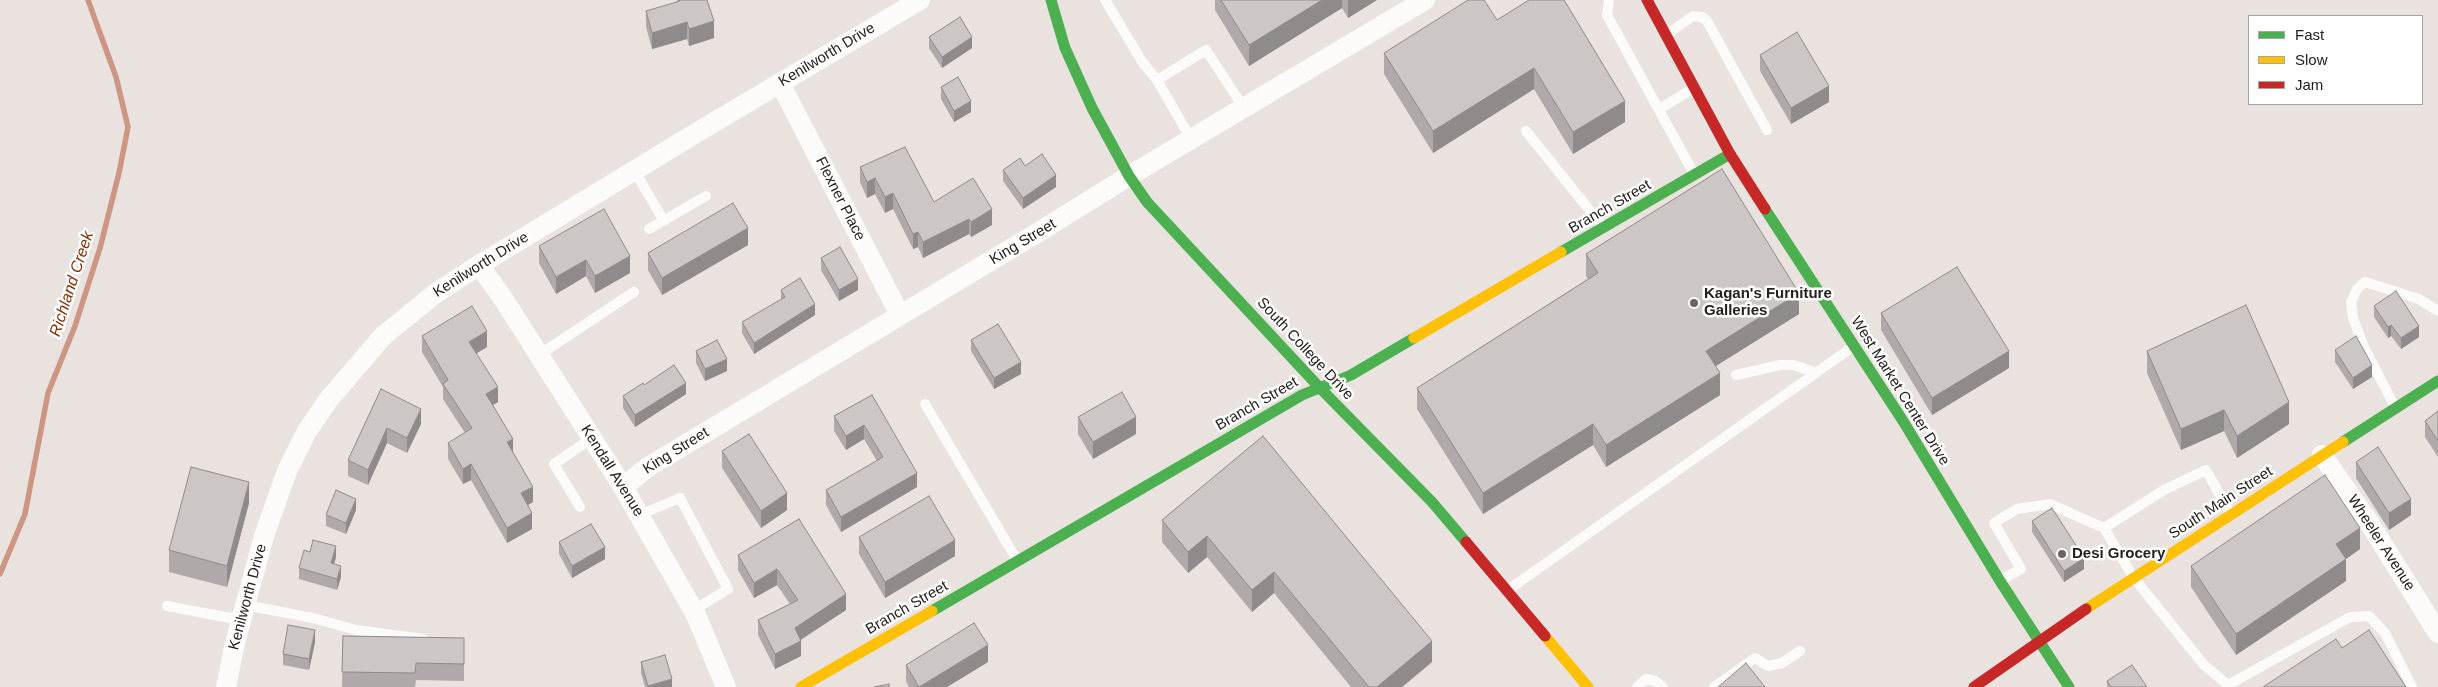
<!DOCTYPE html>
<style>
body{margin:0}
#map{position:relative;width:2438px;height:687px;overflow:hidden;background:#e9e2df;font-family:Helvetica,sans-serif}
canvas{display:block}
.legend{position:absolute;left:2248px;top:15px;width:175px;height:90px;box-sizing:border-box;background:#fff;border:1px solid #a8a6a5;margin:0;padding:6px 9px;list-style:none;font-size:15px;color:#25201f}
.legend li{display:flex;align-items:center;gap:10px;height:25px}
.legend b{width:25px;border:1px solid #a8a6a5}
</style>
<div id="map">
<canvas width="2438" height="687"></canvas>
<ul class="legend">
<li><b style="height:6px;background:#4caf50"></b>Fast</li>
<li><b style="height:6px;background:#ffc107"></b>Slow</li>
<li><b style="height:6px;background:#c62828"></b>Jam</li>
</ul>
</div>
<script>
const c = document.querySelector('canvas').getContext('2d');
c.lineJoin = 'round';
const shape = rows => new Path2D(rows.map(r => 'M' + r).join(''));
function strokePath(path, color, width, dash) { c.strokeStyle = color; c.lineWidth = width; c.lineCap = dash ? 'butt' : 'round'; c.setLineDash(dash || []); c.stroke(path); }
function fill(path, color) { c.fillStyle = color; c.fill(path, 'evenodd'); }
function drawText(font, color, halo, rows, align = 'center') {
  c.font = font + ' Helvetica,sans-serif'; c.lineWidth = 5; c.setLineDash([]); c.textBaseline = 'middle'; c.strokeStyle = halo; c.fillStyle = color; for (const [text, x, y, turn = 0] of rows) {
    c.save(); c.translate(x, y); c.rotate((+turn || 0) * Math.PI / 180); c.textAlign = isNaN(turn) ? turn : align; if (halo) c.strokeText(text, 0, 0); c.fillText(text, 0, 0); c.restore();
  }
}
const stream = shape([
 [0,574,25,514,48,393,75,326,100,248,119,173,128,127,116,77,88,0]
]);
const lane = shape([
 [1105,0,1143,63,1157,80],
 [1609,0,1607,15,1694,174],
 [1666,35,1693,16,1702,17,1707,21,1767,130],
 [1659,109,1694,88],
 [1526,131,1603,227],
 [1191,139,1157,80,1206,50,1244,108],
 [634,170,664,221],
 [649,229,706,196],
 [539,355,634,292],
 [1736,375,1780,365,1794,365,1816,373],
 [925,404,1017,560],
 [2395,407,2364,347,2353,318,2351,302,2357,289,2365,282,2419,299,2438,311],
 [580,507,554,464,592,438],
 [639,515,680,498,728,589,694,610],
 [2104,528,2133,577,2204,665,2228,685,2350,617,2369,616,2385,633,2412,687],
 [2001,580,2021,569,1994,523,2017,509,2050,504,2104,528,2164,490,2206,470,2230,513],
 [1508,590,1854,346],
 [245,605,313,618,356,630,423,639],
 [167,606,241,620],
 [1637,687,1646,679,1655,681,1663,687],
 [1714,687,1755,658,1768,666,1782,663,1800,651]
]);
const street = shape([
 [780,83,900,315],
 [479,265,504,300,623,487,696,615,726,687],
 [2322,455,2370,524,2438,633],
 [623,487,648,467,1037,233,1129,176,1425,0],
 [226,687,235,643,264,536,287,471,307,431,329,399,383,336,436,293,479,265,696,133,920,0]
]);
const fast = shape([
 [1051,0,1065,48,1092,108,1129,176,1147,202,1319,387,1432,502,1466,542],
 [1765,209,1903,421,2000,581,2069,687],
 [1561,252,1730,154],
 [2343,442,2438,381],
 [932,611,1302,395,1351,375,1414,338]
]);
const slow = shape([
 [1414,338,1561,252],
 [2086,609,2343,442],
 [1545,636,1588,687],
 [801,687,932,611]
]);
const jam = shape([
 [1647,0,1730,154,1765,209],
 [1466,542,1545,636],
 [1974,687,2086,609]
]);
const wall = shape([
 [677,0,707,0,714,38,689,46,687,39,652,49,646,27,646,11,677,2],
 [1215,0,1377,0,1348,18,1342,8,1249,66,1215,10],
 [1497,20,1625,122,1573,154,1534,89,1433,153,1384,74,1384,53],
 [929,37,972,48,942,68,929,48],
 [1760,55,1829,102,1791,124,1760,71],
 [941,87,971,112,954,122,941,99],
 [1025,166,1056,187,1023,209,1003,181,1003,170],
 [860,167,934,202,992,225,971,237,969,234,923,258,918,247,913,249,893,209,885,213,875,194,867,198,860,182],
 [748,245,662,295,648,270,648,253],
 [539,246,630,273,595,293,586,276,556,294,539,263],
 [1586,254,1799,314,1716,366,1720,395,1606,467,1593,445,1483,514,1417,409,1417,388,1588,279,1586,276],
 [821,258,858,290,839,301,821,270],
 [781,290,815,315,754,354,742,333,742,322,781,300],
 [2374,306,2419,337,2401,349,2391,336,2388,338,2374,317],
 [1881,313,2009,368,1932,415,1881,330],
 [422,336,487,347,476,353,498,402,493,405,533,502,528,505,532,529,507,543,471,480,463,484,448,459,448,443,465,433,443,399,443,387,422,352],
 [971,340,1021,374,994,389,971,351],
 [2335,350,2372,377,2353,389,2335,362],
 [696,351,727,371,705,381,696,363],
 [2147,351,2289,424,2237,458,2224,431,2181,450,2147,373],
 [381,389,421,424,407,453,387,443,368,485,348,476,348,460],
 [686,394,635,427,623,408,623,396],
 [872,395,917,487,841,532,826,505,826,490,877,461,864,439,846,450,834,431,834,416],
 [2438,411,2438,457,2425,437,2425,421],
 [1078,417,1136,434,1093,459,1078,434],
 [1263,436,1432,662,1402,687,1351,687,1274,593,1252,612,1207,557,1188,573,1162,542,1162,520],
 [722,451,787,510,761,528,722,468],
 [2356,462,2411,515,2389,530,2356,478],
 [249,503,227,587,169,572,169,550],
 [356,510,346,534,326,526,326,515],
 [799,519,846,610,801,640,801,656,775,669,758,635,758,620,790,604,777,585,754,598,738,570,738,555],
 [2032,521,2084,569,2064,582,2032,532],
 [859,537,955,556,885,598,859,554],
 [559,542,605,559,572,578,559,554],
 [2360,549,2346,559,2346,581,2236,655,2191,587,2191,566],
 [336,557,334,564,341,577,337,590,299,579,299,568],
 [343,636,464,638,464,681,416,680,415,687,342,687],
 [315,642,309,670,283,665,283,654],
 [641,662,672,687,645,687,641,673],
 [988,662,947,687,909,687,906,681,906,665],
 [2107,681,2147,687,2107,687]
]);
const shadedWall = shape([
 [1322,0,1342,0,1342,8,1249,66,1249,45],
 [1348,0,1377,0,1348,18],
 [714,21,714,38,689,46,689,29],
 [687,22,687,39,652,49,652,33],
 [972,37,972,48,942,68,942,57],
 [1534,68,1534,89,1433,153,1433,131],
 [1829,86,1829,102,1791,124,1791,108],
 [971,101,971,112,954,122,954,111],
 [1625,101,1625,122,1573,154,1573,132],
 [1056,175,1056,187,1023,209,1023,198],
 [875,178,875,194,867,198,867,182],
 [893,193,893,209,885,213,885,197],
 [992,209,992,225,971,237,971,222],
 [969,219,969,234,923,258,923,242],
 [748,228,748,245,662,295,662,278],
 [918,232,918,247,913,249,913,234],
 [630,256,630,273,595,293,595,276],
 [586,260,586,276,556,294,556,277],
 [858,279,858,290,839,301,839,290],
 [1799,293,1799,314,1706,372,1706,351],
 [815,304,815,315,754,354,754,343],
 [2391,325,2391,336,2388,338,2388,327],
 [2419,326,2419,337,2401,349,2401,338],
 [487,331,487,347,469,358,469,342],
 [2009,351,2009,368,1932,415,1932,398],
 [727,359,727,371,705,381,705,369],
 [1021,362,1021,374,994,389,994,378],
 [2372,365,2372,377,2353,389,2353,378],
 [1720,373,1720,395,1606,467,1606,445],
 [686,383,686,394,635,427,635,415],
 [498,387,498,402,486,409,486,394],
 [2289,402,2289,424,2237,458,2237,436],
 [421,409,421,424,407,453,407,438],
 [2224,410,2224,431,2181,450,2181,429],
 [1136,417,1136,434,1093,459,1093,442],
 [1593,424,1593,445,1483,514,1483,493],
 [864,425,864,439,846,450,846,436],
 [387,428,387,443,368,485,368,470],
 [513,439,513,454,507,442],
 [471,464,471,480,463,484,463,469],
 [917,473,917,487,841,532,841,517],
 [249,482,249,503,227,587,227,566],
 [533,487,533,502,521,509,521,493],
 [787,493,787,510,761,528,761,511],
 [356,499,356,510,346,534,346,523],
 [2411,499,2411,515,2389,530,2389,513],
 [532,513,532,529,507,543,507,528],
 [2360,528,2360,549,2336,566,2336,544],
 [1207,536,1207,557,1188,573,1188,552],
 [955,540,955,556,885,598,885,582],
 [336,546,336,557,331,574,331,563],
 [605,547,605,559,572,578,572,566],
 [2084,558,2084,569,2064,582,2064,571],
 [2346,559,2346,581,2236,655,2236,634],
 [341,566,341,577,337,590,337,579],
 [777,569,777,585,754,598,754,583],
 [1274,572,1274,593,1252,612,1252,590],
 [846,594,846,610,795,643,795,628],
 [315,630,315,642,309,670,309,659],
 [801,641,801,656,775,669,775,654],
 [1432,641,1432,662,1402,687,1377,687],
 [988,645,988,662,947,687,920,687],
 [672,679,672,687,648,687,648,686]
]);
const building = shape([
 [679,0,707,0,714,21,689,29,687,22,652,33,646,11,680,1,679,0],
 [1221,0,1322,0,1249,45,1221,0],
 [1468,0,1484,0,1497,20,1529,0,1564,0,1625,101,1573,132,1534,68,1433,131,1384,53,1468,0],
 [960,17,972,37,942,57,929,37,960,17],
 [1797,32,1829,86,1791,108,1760,55,1797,32],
 [958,77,971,101,954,111,941,87,958,77],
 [905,147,934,202,973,178,992,209,971,222,969,219,923,242,918,232,913,234,893,193,885,197,875,178,867,182,860,167,905,147],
 [1042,154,1056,175,1023,198,1003,170,1020,158,1025,166,1042,154],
 [1722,169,1799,293,1706,351,1720,373,1606,445,1593,424,1483,493,1417,388,1598,273,1586,254,1722,169],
 [733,203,748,228,662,278,648,253,733,203],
 [604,209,630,256,595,276,586,260,556,277,539,246,604,209],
 [840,247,858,279,839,290,821,258,840,247],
 [1957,267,2009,351,1932,398,1881,313,1957,267],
 [800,278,815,304,754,343,742,322,785,297,781,290,800,278],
 [2396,291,2419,326,2401,338,2391,325,2388,327,2374,306,2396,291],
 [2246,305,2289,402,2237,436,2224,410,2181,429,2147,351,2246,305],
 [472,306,487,331,469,342,498,387,486,394,513,439,507,442,533,487,521,493,532,513,507,528,471,464,463,469,448,443,472,428,443,384,448,380,422,336,472,306],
 [998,324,1021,362,994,378,971,340,998,324],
 [2356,336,2372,365,2353,378,2335,350,2356,336],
 [717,340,727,359,705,369,696,351,717,340],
 [674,365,686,383,635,415,623,396,643,383,644,385,674,365],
 [381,389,421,409,407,438,387,428,368,470,348,460,381,389],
 [1122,392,1136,417,1093,442,1078,417,1122,392],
 [872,395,917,473,841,517,826,490,883,457,864,425,846,436,834,416,872,395],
 [2438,411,2438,441,2425,421,2438,411],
 [749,434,787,493,761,511,722,451,749,434],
 [1263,436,1432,641,1377,687,1369,687,1274,572,1252,590,1207,536,1188,552,1162,520,1263,436],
 [2378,447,2411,499,2389,513,2356,462,2378,447],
 [191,467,249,482,227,566,169,550,191,467],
 [2325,475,2360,528,2336,544,2346,559,2236,634,2191,566,2325,475],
 [336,490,356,499,346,523,326,515,336,490],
 [929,496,955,540,885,582,859,537,929,496],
 [2052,508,2084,558,2064,571,2032,521,2052,508],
 [799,519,846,594,795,628,801,641,775,654,758,620,798,600,777,569,754,583,738,555,799,519],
 [591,524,605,547,572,566,559,542,591,524],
 [313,540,336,546,331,563,341,566,337,579,299,568,304,550,310,552,313,540],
 [974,623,988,645,919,687,906,665,974,623],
 [288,625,315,630,309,659,283,654,288,625],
 [2369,630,2406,687,2263,687,2336,639,2342,648,2369,630],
 [343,636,464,638,464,664,416,663,415,673,342,672,343,636],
 [665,655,672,679,648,686,641,662,665,655],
 [1746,663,1765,687,1718,687,1746,663],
 [2132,665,2147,687,2111,687,2107,681,2132,665],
 [889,684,889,687,874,687,889,684]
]);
const markers = [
 [1694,303,5,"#6a6462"],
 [2062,554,5,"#6a6462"]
];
const streetNames = [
 ["Kenilworth Drive",827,55,-31],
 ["Flexner Place",840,199,63],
 ["Branch Street",1610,207,-30],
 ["King Street",1023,242,-31],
 ["Kenilworth Drive",481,265,-32],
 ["South College Drive",1305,349,47],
 ["West Market Center Drive",1900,391,58],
 ["Branch Street",1257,404,-30],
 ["King Street",676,451,-32],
 ["Kendall Avenue",612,471,58],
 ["South Main Street",2221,503,-33],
 ["Wheeler Avenue",2381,543,57],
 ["Kenilworth Drive",248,597,-75],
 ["Branch Street",907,608,-30]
];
const poiNames = [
 ["Kagan's Furniture",1704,294],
 ["Galleries",1704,311],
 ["Desi Grocery",2072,554]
];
const waterNames = [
 ["Richland Creek",72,284,-72]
];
strokePath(stream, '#cc9683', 5.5);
strokePath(lane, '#fcfbfa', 10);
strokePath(street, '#fcfbfa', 20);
strokePath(fast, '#4caf50', 11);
strokePath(slow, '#ffc107', 11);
strokePath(jam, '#c62828', 11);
fill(wall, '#afaaa9');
fill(shadedWall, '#8f8b8a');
fill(building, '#ccc6c5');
strokePath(building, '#8f8b8a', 1);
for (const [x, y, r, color] of markers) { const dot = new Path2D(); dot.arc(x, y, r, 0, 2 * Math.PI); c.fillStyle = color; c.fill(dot); strokePath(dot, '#fff', 2); }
drawText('15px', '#25201f', '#fff', streetNames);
drawText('bold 15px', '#25201f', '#fff', poiNames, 'left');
drawText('italic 16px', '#862c04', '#fff', waterNames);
</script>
